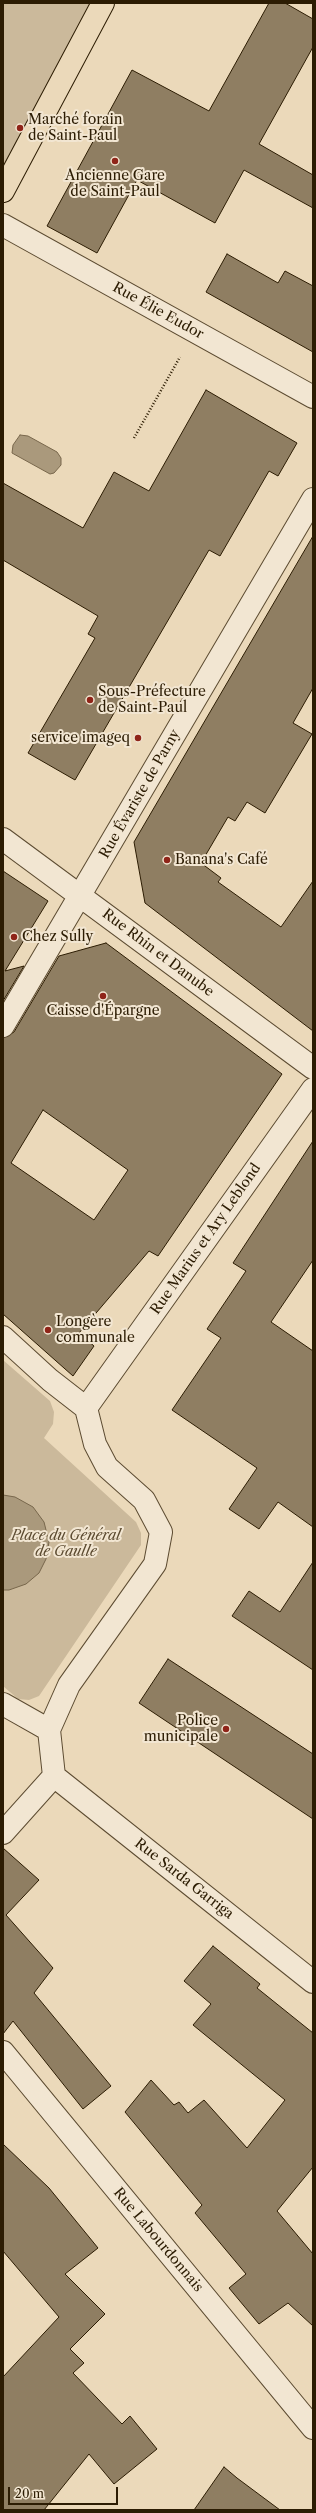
<!DOCTYPE html>
<meta charset="utf-8">
<style>
body{margin:0}
#map{position:relative;width:316px;height:2513px;overflow:hidden;background:#ebd9ba;font-family:"Libre Caslon Text",serif}
canvas{display:block}
.frame{position:absolute;inset:0;border:4px solid #2c1c03;pointer-events:none}
.scale{position:absolute;left:8px;top:2487px;width:110px;height:18px;box-sizing:border-box;border:2px solid #2c1c03;border-top:0;padding-left:5px;font-size:12px;line-height:14px;white-space:nowrap;color:#2c1c03;-webkit-text-stroke:3px #f2e6d2;paint-order:stroke}
</style>
<div id="map">
<canvas width="316" height="2513"></canvas>
<div class="frame"></div>
<div class="scale">20 m</div>
</div>
<script>
const c = document.querySelector('canvas').getContext('2d');
c.lineJoin = 'round';
function fill(path, color) { c.fillStyle = color; c.fill(path, 'evenodd'); }
const shape = rows => new Path2D(rows.map(r => 'M' + r).join(''));
function strokePath(path, color, width, dash) { c.strokeStyle = color; c.lineWidth = width; c.lineCap = dash ? 'butt' : 'round'; c.setLineDash(dash || []); c.stroke(path); }
function drawText(font, color, halo, rows, align = 'center') {
  c.font = font + ' "Libre Caslon Text",serif'; c.lineWidth = 4; c.setLineDash([]); c.textBaseline = 'middle'; c.strokeStyle = halo; c.fillStyle = color; for (const [text, x, y, turn = 0] of rows) {
    c.save(); c.translate(x, y); c.rotate((+turn || 0) * Math.PI / 180); c.textAlign = isNaN(turn) ? turn : align; if (halo) c.strokeText(text, 0, 0); c.fillText(text, 0, 0); c.restore();
  }
}
const green = shape([
 [3,3,103,3,3,191],
 [3,1360,50,1401,54,1412,53,1424,44,1438,136,1522,141,1533,141,1545,39,1696,29,1700,18,1699,3,1686]
]);
const water = shape([
 [20,435,28,436,57,452,61,458,61,465,54,473,50,474,12,453,13,445,20,435],
 [3,1495,15,1497,33,1507,44,1522,49,1542,46,1559,39,1573,26,1584,9,1590,3,1590,3,1495]
]);
const building = shape([
 [269,3,285,3,313,19,313,47,259,144,313,175,313,208,244,170,215,223,137,180,97,253,47,226,132,70,209,111,269,3],
 [227,254,278,283,285,271,313,286,313,352,206,292,227,254],
 [206,390,297,443,278,476,269,471,220,556,209,550,75,780,28,753,95,638,88,634,98,616,3,560,3,483,83,528,114,472,149,491,206,390],
 [313,536,313,688,293,723,312,734,265,813,247,802,235,821,228,817,201,863,221,878,218,882,281,927,313,881,313,1031,145,903,134,842,313,536],
 [3,871,48,901,5,971,24,966,3,1001,3,871],
 [106,943,282,1074,158,1256,149,1251,79,1333,94,1346,73,1376,3,1314,3,1038,14,1032,59,956,106,943],
 [43,1110,128,1170,94,1220,11,1163,43,1110],
 [313,1141,313,1260,271,1322,313,1351,313,1527,278,1502,259,1529,229,1509,257,1468,172,1410,221,1338,207,1329,246,1271,233,1263,313,1141],
 [313,1562,313,1670,232,1616,249,1591,280,1612,313,1562],
 [168,1659,313,1754,313,1819,139,1703,168,1659],
 [3,1848,39,1880,6,1915,53,1968,34,1993,111,2086,83,2109,13,2021,3,2034,3,1848],
 [213,1946,260,1984,257,1988,313,2033,313,2167,277,2211,313,2254,313,2326,288,2303,259,2324,229,2288,246,2274,195,2213,202,2205,125,2112,151,2080,174,2105,179,2102,188,2113,204,2100,247,2148,285,2100,193,2025,211,2004,184,1981,213,1946],
 [3,2144,49,2188,98,2248,65,2274,105,2314,70,2349,84,2363,73,2373,122,2424,130,2416,157,2449,114,2484,89,2454,44,2510,3,2510,3,2377,59,2317,3,2251,3,2144],
 [224,2467,237,2478,280,2510,194,2510,224,2467]
]);
const path = shape([
 [134,438,180,357]
]);
const minor = shape([
 [3,225,313,397],
 [3,839,313,1068],
 [3,1026,313,499],
 [3,1337,50,1380,86,1408,95,1444,107,1467,144,1500,161,1532,155,1564,69,1685,49,1730,54,1776],
 [86,1408,313,1089],
 [3,1704,49,1730],
 [54,1776,313,1982],
 [3,1833,54,1776],
 [3,2052,313,2428]
]);
const major = shape([
 [3,191,103,3]
]);
const markers = [
 [20,128,4,"#8f2418"],
 [115,161,4,"#8f2418"],
 [90,700,4,"#8f2418"],
 [138,738,4,"#8f2418"],
 [167,860,4,"#8f2418"],
 [14,937,4,"#8f2418"],
 [103,996,4,"#8f2418"],
 [48,1330,4,"#8f2418"],
 [226,1729,4,"#8f2418"]
];
const poiNames = [
 ["Marché forain",28,120],
 ["de Saint-Paul",28,136],
 ["Ancienne Gare",115,176,"center"],
 ["de Saint-Paul",115,192,"center"],
 ["Sous-Préfecture",98,692],
 ["de Saint-Paul",98,708],
 ["service imageq",130,738,"right"],
 ["Banana's Café",175,860],
 ["Chez Sully",22,937],
 ["Caisse d'Épargne",103,1011,"center"],
 ["Longère",56,1322],
 ["communale",56,1338],
 ["Police",218,1721,"right"],
 ["municipale",218,1737,"right"]
];
const streetNames = [
 ["Rue Élie Eudor",158,311,29],
 ["Rue Évariste de Parny",140,794,-60],
 ["Rue Rhin et Danube",158,953,37],
 ["Rue Marius et Ary Leblond",206,1239,-55],
 ["Rue Sarda Garriga",184,1879,38],
 ["Rue Labourdonnais",158,2240,50]
];
const parkNames = [
 ["Place du Général",66,1536],
 ["de Gaulle",66,1552]
];
fill(green, '#cbb99b');
fill(water, '#aa997c');
strokePath(water, '#78674c', 1);
fill(building, '#8f7e62');
strokePath(building, '#2c1c03', 1);
strokePath(minor, '#5c4b31', 24);
strokePath(major, '#2c1c03', 24);
strokePath(path, '#2c1c03', 2.5, [1, 2]);
strokePath(minor, '#f2e6d2', 22);
strokePath(major, '#ebd9ba', 22);
for (const [x, y, r, color] of markers) { const dot = new Path2D(); dot.arc(x, y, r, 0, 2 * Math.PI); c.fillStyle = color; c.fill(dot); strokePath(dot, '#f2e6d2', 1.5); }
drawText('14px', '#2c1c03', '#f2e6d2', poiNames, 'left');
drawText('14px', '#2c1c03', '#f2e6d2', streetNames);
drawText('italic 14px', '#5c4b31', '#f2e6d2', parkNames);
</script>
